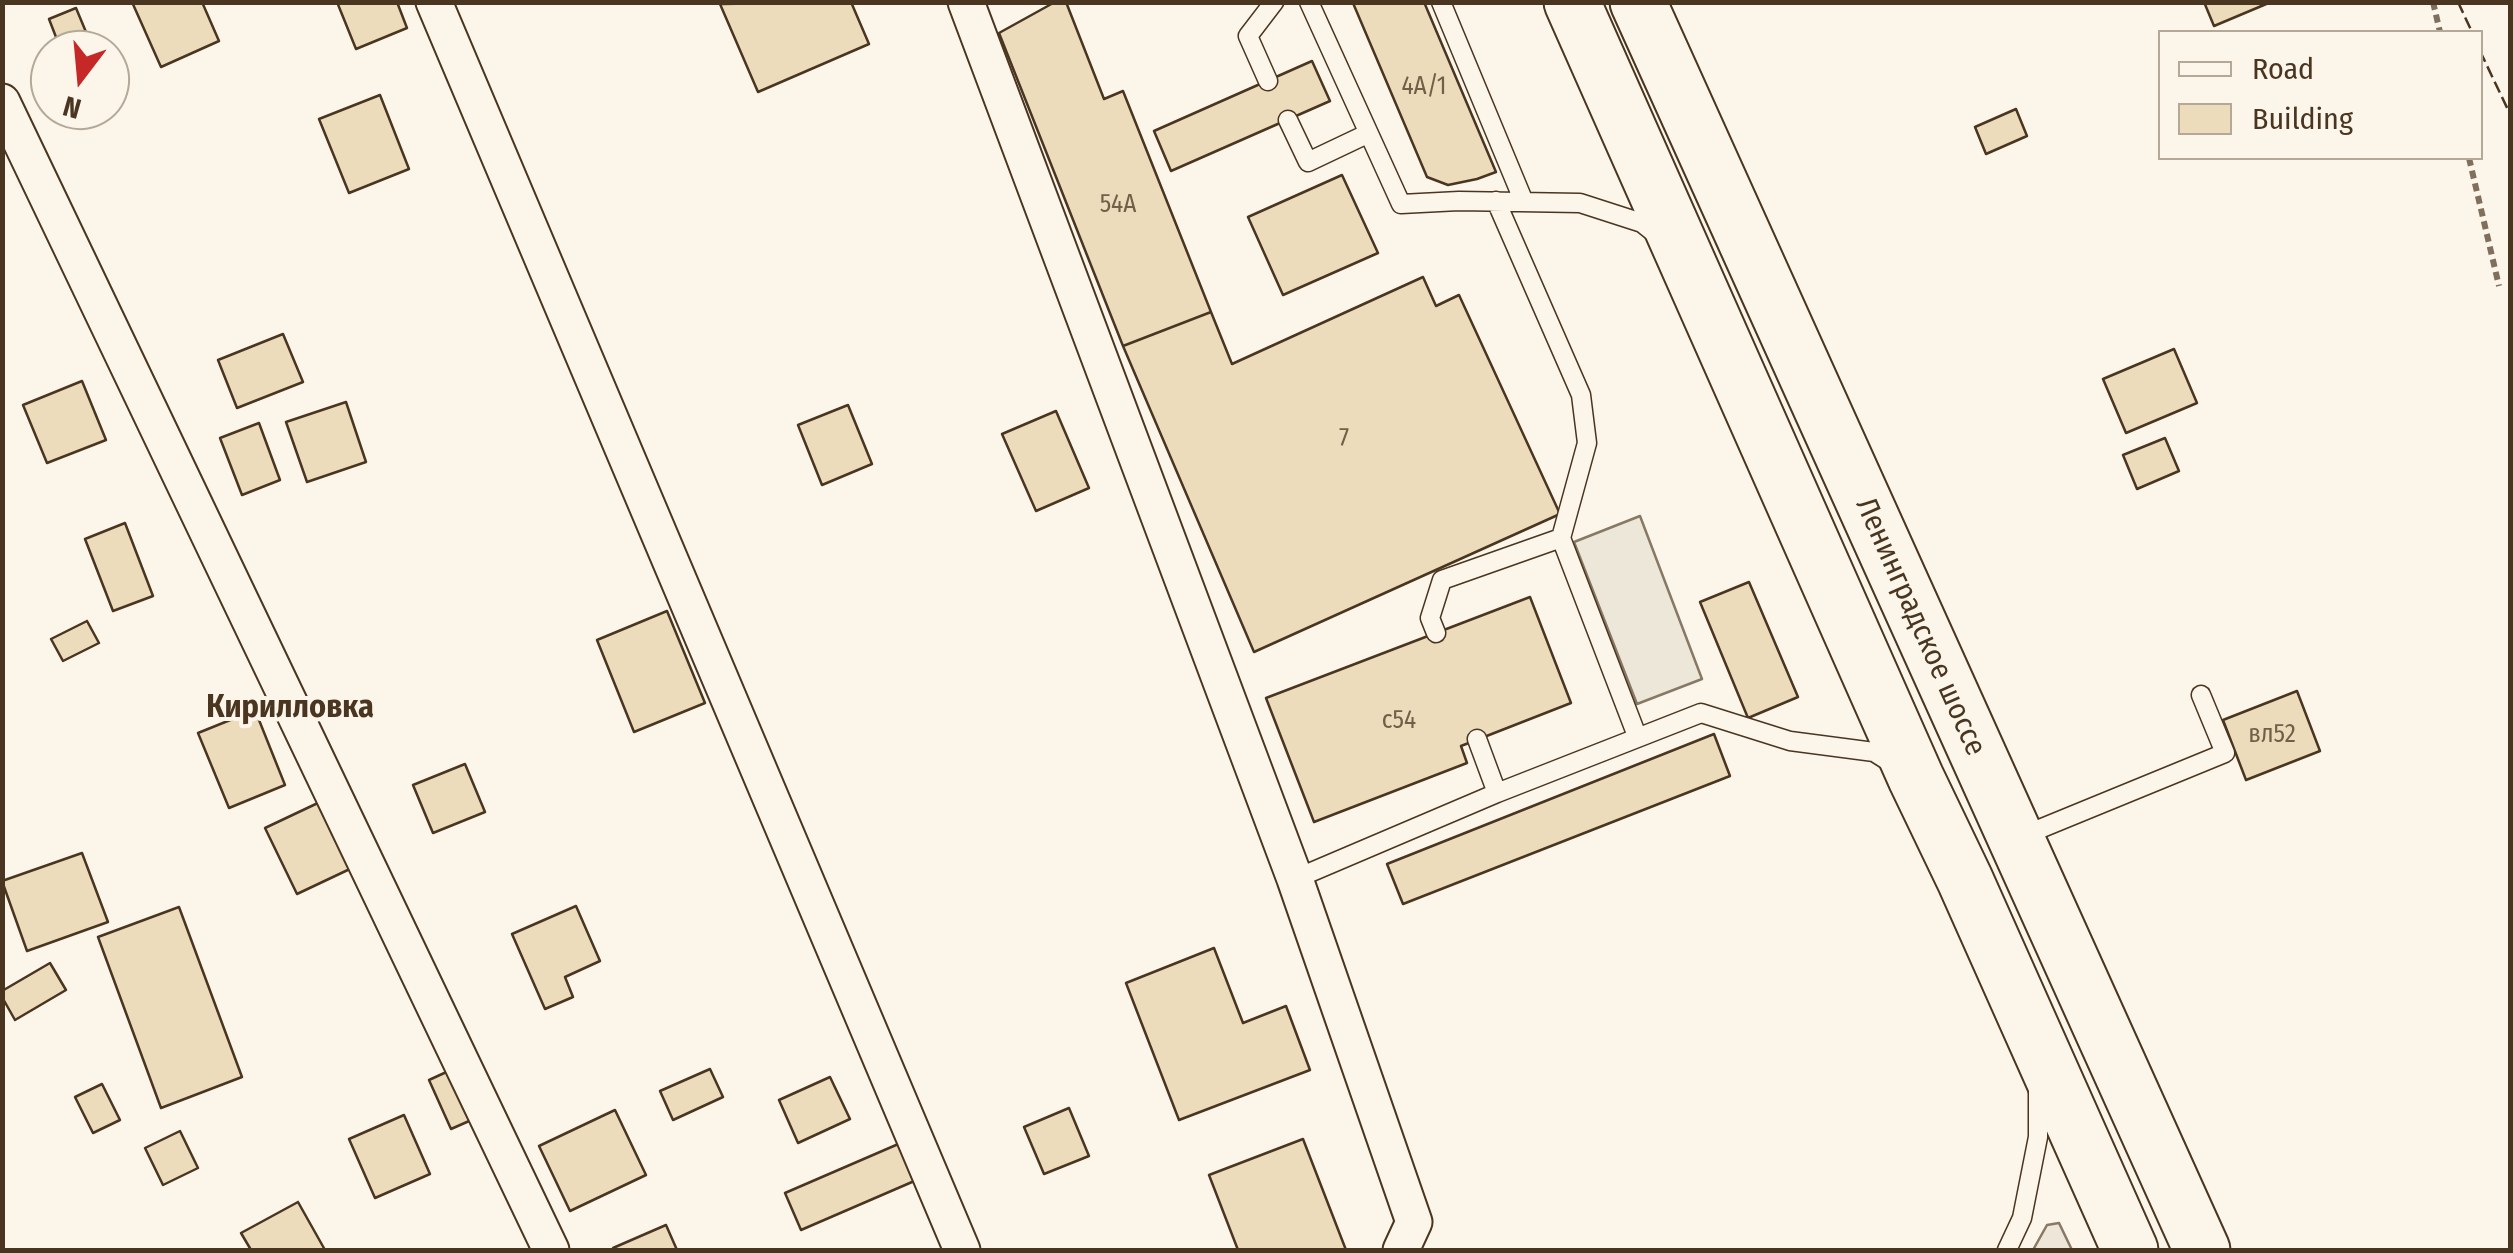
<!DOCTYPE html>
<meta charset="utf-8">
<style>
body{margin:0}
#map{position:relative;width:2513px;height:1253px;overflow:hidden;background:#fbf6e9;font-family:"Fira Sans Condensed",sans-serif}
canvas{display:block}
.frame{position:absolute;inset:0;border:5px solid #4a3520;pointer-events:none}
.legend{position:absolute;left:2158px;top:30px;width:325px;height:130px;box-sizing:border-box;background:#fbf6e9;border:2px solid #b4a999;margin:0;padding:12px 18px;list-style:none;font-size:30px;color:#4a3520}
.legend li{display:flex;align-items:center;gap:20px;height:50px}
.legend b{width:50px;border:2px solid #b4a999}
.north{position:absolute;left:30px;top:30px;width:100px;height:100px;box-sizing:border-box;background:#fbf6e9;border:2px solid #b4a999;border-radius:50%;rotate:196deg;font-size:28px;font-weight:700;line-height:40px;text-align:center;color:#4a3520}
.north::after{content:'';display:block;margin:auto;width:35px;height:45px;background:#c62828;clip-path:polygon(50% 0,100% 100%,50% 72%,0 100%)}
</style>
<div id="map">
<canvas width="2513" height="1253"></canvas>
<div class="frame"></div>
<ul class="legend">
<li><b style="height:12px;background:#fbf6e9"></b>Road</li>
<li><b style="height:28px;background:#ecdcbc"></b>Building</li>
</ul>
<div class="north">N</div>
</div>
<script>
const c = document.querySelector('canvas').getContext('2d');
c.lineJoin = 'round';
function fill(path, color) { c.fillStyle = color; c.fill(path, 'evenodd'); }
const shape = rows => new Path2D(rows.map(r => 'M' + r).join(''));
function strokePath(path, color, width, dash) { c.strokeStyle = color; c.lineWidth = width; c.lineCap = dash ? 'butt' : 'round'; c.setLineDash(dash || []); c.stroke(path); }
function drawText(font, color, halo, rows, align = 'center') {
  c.font = font + ' "Fira Sans Condensed",sans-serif'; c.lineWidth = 8; c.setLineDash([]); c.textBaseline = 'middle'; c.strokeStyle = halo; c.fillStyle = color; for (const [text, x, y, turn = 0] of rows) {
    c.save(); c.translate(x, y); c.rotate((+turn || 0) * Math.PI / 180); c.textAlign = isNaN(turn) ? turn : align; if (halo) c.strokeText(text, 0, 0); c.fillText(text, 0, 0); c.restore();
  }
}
const green = shape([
 [2059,1223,2072,1250,2033,1250,2047,1225,2059,1223]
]);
const parking = shape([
 [1640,516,1702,679,1637,704,1574,542,1640,516]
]);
const building = shape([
 [132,2,202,2,219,41,161,67,132,2],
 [337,2,397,2,407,28,356,49,337,2],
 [851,2,869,44,758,92,720,4,851,2],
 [1055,2,1066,2,1104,99,1123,91,1211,312,1123,346,999,33,1055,2],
 [1424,2,1496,172,1477,179,1448,185,1427,177,1353,3,1424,2],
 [2204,2,2271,2,2214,26,2204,2],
 [76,8,91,44,75,50,61,50,49,19,76,8],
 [1312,61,1330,101,1171,171,1154,131,1312,61],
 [380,95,409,169,349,193,319,119,380,95],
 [2016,109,2027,136,1986,154,1975,127,2016,109],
 [1342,175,1378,253,1283,295,1248,217,1342,175],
 [1423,277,1436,306,1459,295,1560,514,1254,652,1123,346,1211,312,1232,364,1423,277],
 [283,334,303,382,237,408,218,360,283,334],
 [2174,349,2197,403,2126,433,2103,379,2174,349],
 [82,381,106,440,47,463,23,405,82,381],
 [346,402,366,462,307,482,286,422,346,402],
 [848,405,872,464,822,485,798,425,848,405],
 [1056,411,1089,488,1036,511,1002,434,1056,411],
 [259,423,280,480,242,495,220,438,259,423],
 [2165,438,2179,471,2137,489,2123,455,2165,438],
 [125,523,153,596,113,611,85,539,125,523],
 [1749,582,1798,697,1748,718,1700,602,1749,582],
 [1530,597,1571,703,1461,746,1467,763,1314,822,1266,698,1530,597],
 [667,611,705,703,634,732,597,640,667,611],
 [87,621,99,643,63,661,51,639,87,621],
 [2297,691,2320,751,2246,780,2223,720,2297,691],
 [255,710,285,785,229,808,198,733,255,710],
 [1714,734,1730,776,1403,904,1387,864,1714,734],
 [465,764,485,812,433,833,413,785,465,764],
 [320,802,352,868,297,894,265,828,320,802],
 [82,853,108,922,27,951,2,881,82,853],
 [576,906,600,961,565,977,573,997,545,1009,512,934,576,906],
 [179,907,242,1077,161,1108,98,937,179,907],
 [1214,948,1243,1023,1286,1006,1310,1070,1179,1120,1126,983,1214,948],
 [50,963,66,990,15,1020,2,997,2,991,50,963],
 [453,1069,476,1118,451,1129,429,1080,453,1069],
 [710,1069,723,1097,673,1120,660,1091,710,1069],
 [830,1077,850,1119,798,1143,779,1100,830,1077],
 [102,1084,120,1120,93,1133,75,1097,102,1084],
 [1069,1108,1089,1156,1044,1174,1024,1127,1069,1108],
 [615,1110,646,1175,570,1211,539,1146,615,1110],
 [404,1115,430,1174,375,1198,349,1139,404,1115],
 [180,1131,198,1168,163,1185,145,1148,180,1131],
 [1303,1139,1346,1250,1238,1250,1209,1175,1303,1139],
 [903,1142,919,1179,801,1230,785,1193,903,1142],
 [298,1202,325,1250,251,1250,241,1233,298,1202],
 [666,1225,677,1250,614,1250,613,1248,666,1225]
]);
const path = shape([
 [2433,2,2440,32],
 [2469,158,2499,286]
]);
const service = shape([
 [1309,2,1401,204,1459,201,1580,203,1642,223,1657,235],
 [1441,2,1524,202],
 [1268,81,1248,36,1274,2],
 [1288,120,1308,162,1367,134],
 [1496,201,1581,395,1587,443,1561,538,1637,736],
 [1436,633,1430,618,1442,580,1561,538],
 [1477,739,1497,793],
 [2020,837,2225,753,2201,695],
 [1295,879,1497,793,1701,713,1790,741,1874,752,1893,764],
 [2007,1250,2022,1218,2038,1137,2038,1092]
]);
const minor = shape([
 [434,2,962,1250],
 [966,2,1295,879,1414,1222,1401,1250],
 [2,102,551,1250]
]);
const trunk = shape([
 [1572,2,1916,778,1965,880,2130,1250],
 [1638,2,2202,1250]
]);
const fence = shape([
 [2458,2,2472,32],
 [2480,51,2510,114]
]);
const numberNames = [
 ["4А/1",1424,87],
 ["54А",1118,205],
 ["7",1344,439],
 ["с54",1399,721],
 ["вл52",2272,735]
];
const streetNames = [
 ["Ленинградское шоссе",1920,627,66]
];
const neighbourhoodNames = [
 ["Кирилловка",290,708]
];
fill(green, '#ede6d9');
strokePath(green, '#887966', 2.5);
fill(parking, '#ede7d9');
strokePath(parking, '#887966', 2.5);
fill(building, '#ecdcbc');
strokePath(building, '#4a3520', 2.5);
strokePath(service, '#4a3520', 21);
strokePath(minor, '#4a3520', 39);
strokePath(trunk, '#4a3520', 59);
strokePath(path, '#7f6f5c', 6, [8, 5]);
strokePath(service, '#fbf6e9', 18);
strokePath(minor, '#fbf6e9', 35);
strokePath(trunk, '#fbf6e9', 55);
strokePath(fence, '#4a3520', 2.5, [12, 5]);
drawText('25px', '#725f47', null, numberNames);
drawText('30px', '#4a3520', '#fbf6e9', streetNames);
drawText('bold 32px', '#4a3520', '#fbf6e9', neighbourhoodNames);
</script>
